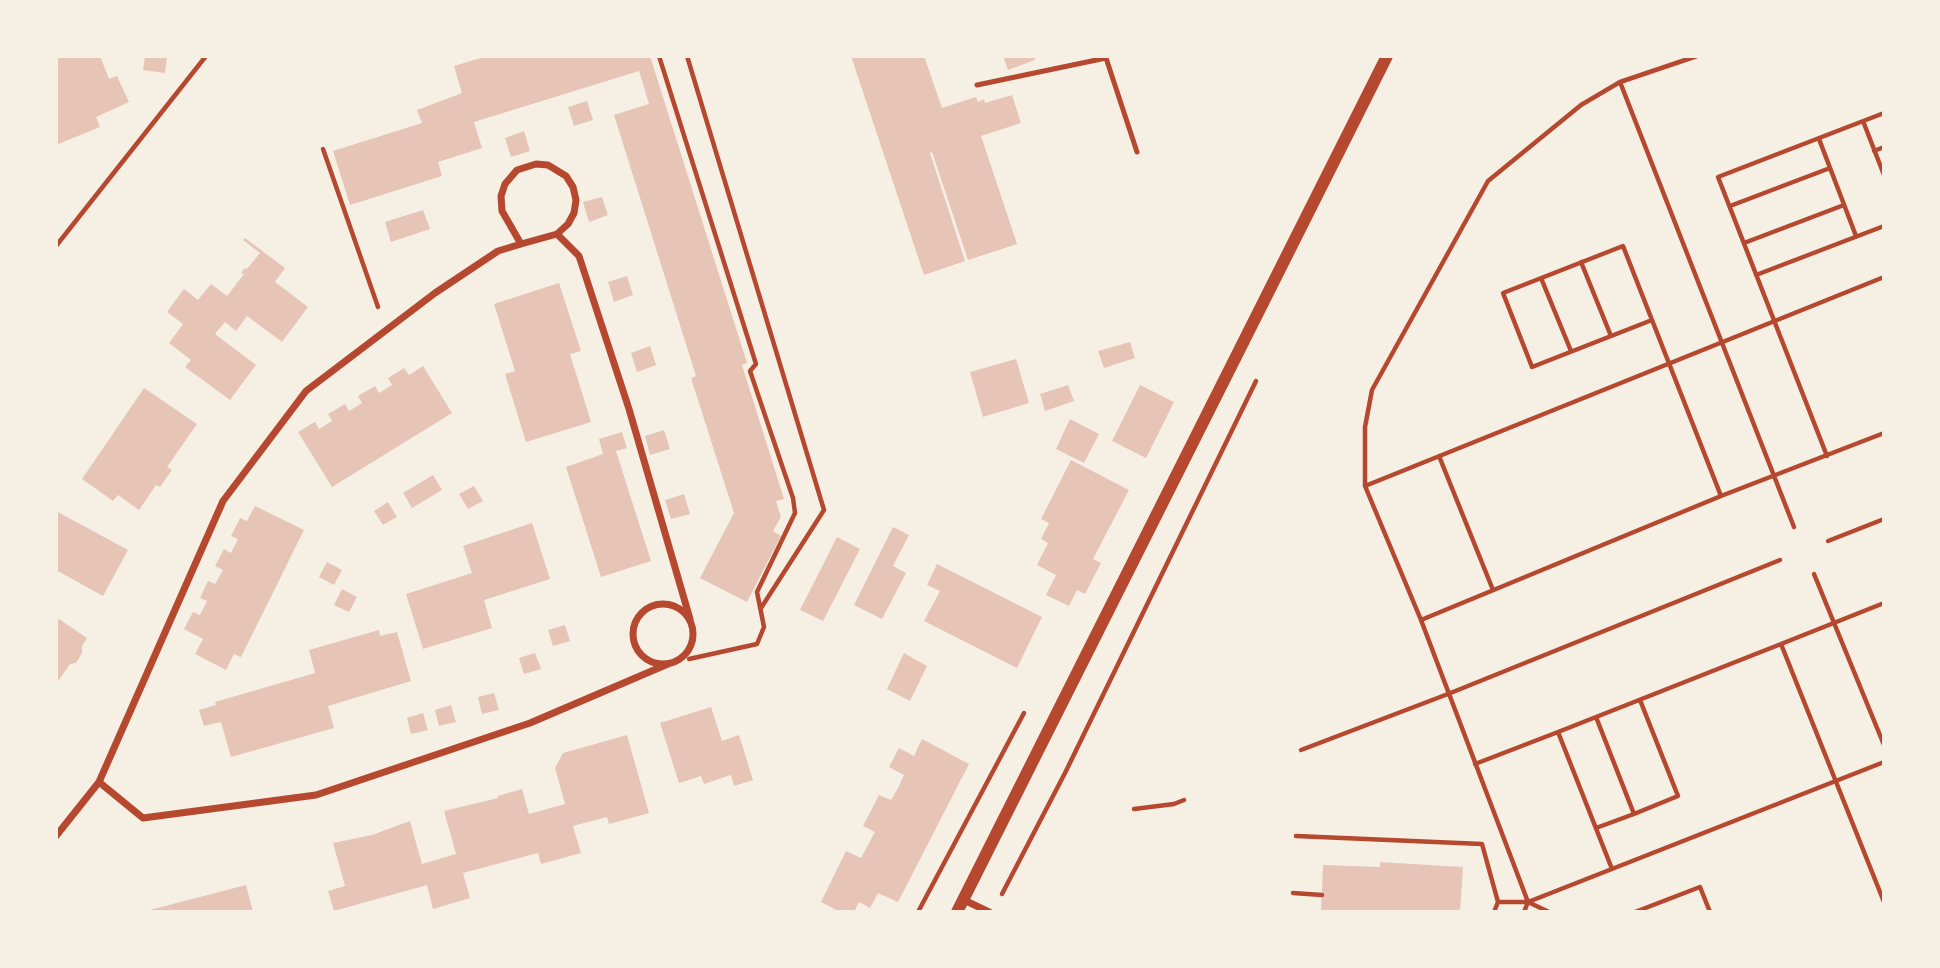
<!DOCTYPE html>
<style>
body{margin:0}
#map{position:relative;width:1940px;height:968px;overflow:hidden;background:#f6efe4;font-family:Arial,sans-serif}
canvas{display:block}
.frame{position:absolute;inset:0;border:58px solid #f6efe4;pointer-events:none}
</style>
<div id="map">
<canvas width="1940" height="968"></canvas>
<div class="frame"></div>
</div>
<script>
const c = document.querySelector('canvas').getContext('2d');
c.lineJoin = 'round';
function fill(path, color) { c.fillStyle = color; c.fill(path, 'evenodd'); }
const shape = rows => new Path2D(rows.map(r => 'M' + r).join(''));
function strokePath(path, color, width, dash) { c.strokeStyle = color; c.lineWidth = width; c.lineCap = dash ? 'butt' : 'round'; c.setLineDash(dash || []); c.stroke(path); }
const building = shape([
 [60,56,100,56,109,79,117,76,129,102,96,117,100,127,56,145,56,58],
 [145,56,167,57,165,73,143,70],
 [487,56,650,56,747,363,742,365,784,499,776,501,781,517,773,531,781,536,747,602,700,578,734,513,691,378,696,376,614,115,649,104,639,71,474,122,482,148,438,162,442,176,350,205,333,151,422,123,417,110,462,93,454,66],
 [851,56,924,56,942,108,976,97,978,102,984,99,985,103,1012,95,1021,123,981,136,1017,244,968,260,932,152,930,153,965,261,924,275],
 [1003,56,1034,56,1035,60,1008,70],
 [587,101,593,120,574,126,568,107],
 [524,131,530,151,511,157,505,138],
 [602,197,608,215,589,222,583,202],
 [423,210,430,229,391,242,385,222],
 [245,238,285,268,275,282,308,307,282,342,247,316,236,331,225,322,215,334,256,365,230,400,185,367,191,360,169,343,183,324,167,312,184,289,198,300,211,284,227,296,244,274,241,273,245,268,247,269,260,253,243,240],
 [627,276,633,295,614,302,608,282],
 [559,283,581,351,570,354,591,422,526,442,505,374,515,371,494,304],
 [1130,342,1135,358,1104,368,1098,351],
 [650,346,656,365,637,372,631,353],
 [1016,359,1029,403,983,417,970,372],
 [423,366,452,413,332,487,298,432,315,422,319,429,332,421,328,414,345,404,349,411,362,403,358,396,375,386,379,393,392,385,388,378,404,368,409,375],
 [1068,385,1074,401,1045,411,1040,394],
 [1140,385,1174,402,1146,458,1112,441],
 [144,388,197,424,167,467,172,470,160,487,156,485,139,510,118,495,113,501,82,479],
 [1070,419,1099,434,1084,463,1056,449],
 [664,430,670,449,650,455,645,436],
 [622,432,627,448,616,451,651,561,601,577,566,467,603,454,599,439],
 [1071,460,1129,490,1093,559,1101,563,1085,594,1077,590,1069,606,1046,595,1056,575,1037,565,1048,543,1041,539,1049,523,1041,519],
 [433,475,442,490,412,508,403,493],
 [474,486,483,501,468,509,459,494],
 [684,494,690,514,671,519,665,500],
 [388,502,397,517,383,525,374,511],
 [255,506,304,530,241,657,234,654,226,670,195,654,203,639,184,629,193,612,200,615,207,601,200,598,208,581,215,584,223,570,215,566,224,549,231,553,238,539,231,536,240,518,247,521],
 [56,511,128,550,103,596,56,570],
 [532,523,550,579,484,600,492,628,423,649,406,594,472,573,463,546],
 [893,527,909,535,893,566,906,573,882,619,854,605],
 [837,537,860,549,823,621,800,610],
 [327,562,342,570,334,585,319,577],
 [937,564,1042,617,1017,668,924,621,940,591,927,585],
 [342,589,357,597,349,612,334,605],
 [56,617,87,638,82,646,82,653,76,663,70,664,56,684],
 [565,625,570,641,553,646,548,630],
 [379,630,380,636,397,632,411,681,328,706,334,728,231,757,221,722,204,726,199,710,216,705,215,702,315,673,309,650],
 [535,653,541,669,524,674,519,658],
 [904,653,927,666,910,701,887,689],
 [494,693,499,710,482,714,478,697],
 [451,705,456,722,439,726,435,710],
 [711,707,722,741,739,735,753,780,734,786,731,775,704,784,701,776,679,783,660,723],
 [423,713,428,730,411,734,407,718],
 [627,735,649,813,609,824,607,817,573,826,581,853,541,864,538,853,463,873,470,898,433,909,427,885,334,911,328,891,345,886,333,843,372,835,410,821,422,864,456,854,444,811,498,798,498,796,522,789,529,814,565,804,555,768,563,753],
 [922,739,969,764,898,902,878,893,870,908,859,902,854,912,840,912,821,902,846,851,861,858,875,832,863,826,879,795,891,800,898,788,904,775,889,767,899,748,914,756],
 [1380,862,1463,867,1460,912,1321,912,1323,865,1380,867],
 [246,885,253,912,146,912,146,911]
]);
const path = shape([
 [659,56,756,364,750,371,793,498,795,513,757,592,764,627,757,644,689,659],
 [687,56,824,510,761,608],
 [1620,82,1794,527],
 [1863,121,1884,175],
 [1819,139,1856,236],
 [323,149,378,307],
 [1874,151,1884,147],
 [1730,206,1830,168],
 [1744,243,1844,205],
 [56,246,206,56],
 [1581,262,1611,336],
 [1756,275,1884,226],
 [1541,278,1571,351],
 [1652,320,1532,367,1503,293,1623,246,1721,496],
 [1439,456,1493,590],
 [1827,456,1718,177,1884,113],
 [1365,486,1884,277],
 [1828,541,1884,519],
 [1814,574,1884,745],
 [1421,620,1721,496,1884,433],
 [1781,644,1884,603],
 [1301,750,1448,694,1780,560],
 [1475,764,1558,732],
 [1134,809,1174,804,1184,800],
 [1634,814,1678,796,1640,700],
 [1596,828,1634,814,1596,717],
 [1296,836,1482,844,1498,902],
 [1612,869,1558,732,1781,644,1884,902],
 [1293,893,1322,895],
 [1002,894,1065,773,1256,381],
 [1528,902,1549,912],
 [918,912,1024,713],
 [1494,912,1498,902,1528,902,1884,762],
 [1524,912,1528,902,1421,620,1365,486,1365,427,1372,390,1488,181,1581,105,1620,82,1697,56],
 [1635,912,1700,887,1710,912]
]);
const service = shape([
 [977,85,1106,58,1137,152]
]);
const minor = shape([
 [557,234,579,256,629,409,690,619],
 '633 634a30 30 0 1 1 60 0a30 30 0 1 1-60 0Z',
 [99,782,143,818,316,795,530,723,668,664],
 [56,836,99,782,223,501,306,391,435,293,498,251,521,244,557,234,568,224,574,213,576,200,573,187,566,176,548,165,536,164,517,170,505,184,501,196,502,211,521,244],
 [964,900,989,912]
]);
const tertiary = shape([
 [957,912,1387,56]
]);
fill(building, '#e6c5b7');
strokePath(path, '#b5482f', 4.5);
strokePath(service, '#b5482f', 5);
strokePath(minor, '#b5482f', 7);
strokePath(tertiary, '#b5482f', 12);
</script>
